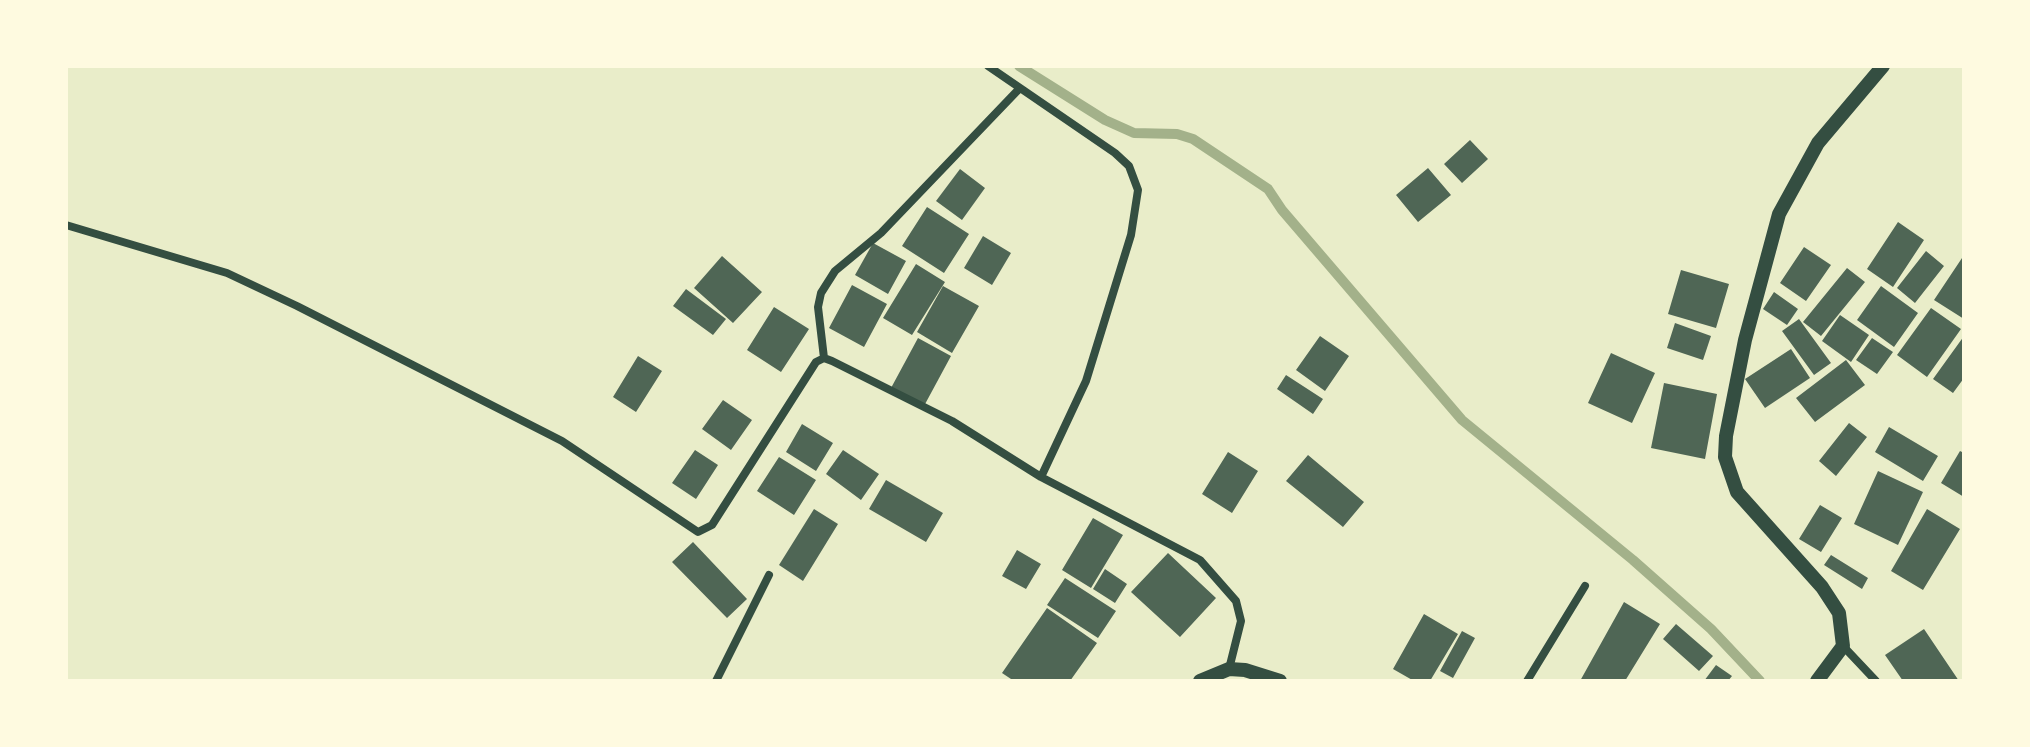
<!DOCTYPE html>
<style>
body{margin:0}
#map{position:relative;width:2030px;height:747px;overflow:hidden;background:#e9edc9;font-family:"Noto Serif",serif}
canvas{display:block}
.frame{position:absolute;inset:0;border:68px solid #fefae0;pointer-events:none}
</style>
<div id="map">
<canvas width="2030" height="747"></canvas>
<div class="frame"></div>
</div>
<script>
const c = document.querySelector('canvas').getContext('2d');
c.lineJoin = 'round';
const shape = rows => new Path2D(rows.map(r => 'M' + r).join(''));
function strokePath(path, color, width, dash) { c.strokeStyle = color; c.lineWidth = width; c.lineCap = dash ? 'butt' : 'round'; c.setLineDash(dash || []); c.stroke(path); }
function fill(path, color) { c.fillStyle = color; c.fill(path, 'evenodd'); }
const stream = shape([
 [1019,66,1105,120,1134,133,1177,134,1193,139,1268,189,1282,210,1462,420,1633,560,1711,629,1760,681]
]);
const building = shape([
 [1470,140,1488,159,1462,183,1444,164],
 [1428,168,1451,195,1418,222,1396,195],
 [960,169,985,188,962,220,936,201],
 [927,207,969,234,944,273,902,246],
 [1898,222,1924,240,1893,287,1867,269],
 [983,236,1011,253,992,285,964,268],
 [873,243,906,261,888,294,855,275],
 [1804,247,1831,265,1806,301,1780,283],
 [1926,251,1944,266,1915,303,1897,288],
 [1964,255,1964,319,1934,300],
 [722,256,762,292,733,323,694,288],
 [916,264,945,282,912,335,883,318],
 [1847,268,1865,282,1821,336,1803,322],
 [1681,270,1729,284,1716,328,1668,314],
 [852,285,887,304,864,347,829,328],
 [943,286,979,306,952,353,917,332],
 [1881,286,1918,313,1894,347,1857,320],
 [686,289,726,319,713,335,673,306],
 [1774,292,1798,309,1787,325,1763,309],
 [774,307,809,329,781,372,747,350],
 [1931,308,1961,329,1927,377,1897,355],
 [1840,315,1869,335,1851,362,1822,341],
 [1799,319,1831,363,1814,375,1782,331],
 [1675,323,1711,336,1703,360,1667,348],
 [1320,336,1349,356,1325,391,1296,370],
 [1964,336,1964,378,1953,393,1933,379],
 [918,338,951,356,924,406,891,388],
 [1872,338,1893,352,1877,374,1856,360],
 [1791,349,1810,378,1765,408,1745,379],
 [1611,353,1655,373,1632,423,1588,403],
 [638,356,662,371,636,412,613,397],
 [1846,360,1865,385,1815,422,1796,398],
 [1286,375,1323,399,1313,414,1277,389],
 [1664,383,1717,394,1705,459,1651,448],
 [723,400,752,420,731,450,702,429],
 [1849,423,1867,437,1836,476,1819,461],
 [802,424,833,443,816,471,786,452],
 [1889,427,1938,456,1923,481,1875,452],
 [695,450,718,465,696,499,672,483],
 [843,450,879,474,861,500,826,474],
 [1960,451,1964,453,1964,497,1941,483],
 [1228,452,1258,471,1232,513,1202,494],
 [1308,455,1364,502,1343,527,1286,481],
 [779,457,816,480,794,515,757,491],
 [1878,471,1923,492,1898,545,1854,524],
 [886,480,943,513,926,542,869,509],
 [1820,505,1842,518,1821,552,1799,539],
 [814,509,838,524,803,581,779,565],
 [1927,509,1960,529,1923,590,1891,571],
 [1093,518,1123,535,1091,588,1062,570],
 [693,542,747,599,727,618,672,562],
 [1017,550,1041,564,1026,589,1002,576],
 [1168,553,1216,598,1180,637,1131,592],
 [1831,555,1868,578,1862,589,1824,565],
 [1105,569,1127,584,1115,603,1093,589],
 [1065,578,1116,611,1098,638,1047,605],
 [1624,602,1660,624,1625,681,1580,681],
 [1047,608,1097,643,1070,681,1014,681,1002,673],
 [1424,614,1458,634,1430,681,1414,681,1393,669],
 [1676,624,1713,656,1699,671,1663,639],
 [1924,629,1959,681,1903,681,1885,655],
 [1462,631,1475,638,1453,678,1440,671],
 [1716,665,1732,676,1728,681,1704,681]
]);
const minor = shape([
 [988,66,1115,153,1129,166,1138,190,1131,235,1086,381,1041,477],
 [66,225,227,273,297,306,562,441,698,532,712,525,816,362,824,358,832,361,952,421,1041,477,1200,560,1236,601,1241,621,1229,669],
 [824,358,818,307,821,293,835,271,881,233,1019,89],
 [1843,646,1876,681],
 [716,681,769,575],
 [1527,681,1585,586]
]);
const tertiary = shape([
 [1200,681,1229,669,1245,670,1280,681],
 [1817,681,1843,646,1839,613,1822,587,1737,492,1725,457,1726,436,1745,340,1779,214,1818,143,1883,66]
]);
strokePath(stream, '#a3b18a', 10);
fill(building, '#4f6655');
strokePath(minor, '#344e41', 8);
strokePath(tertiary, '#344e41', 14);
</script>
